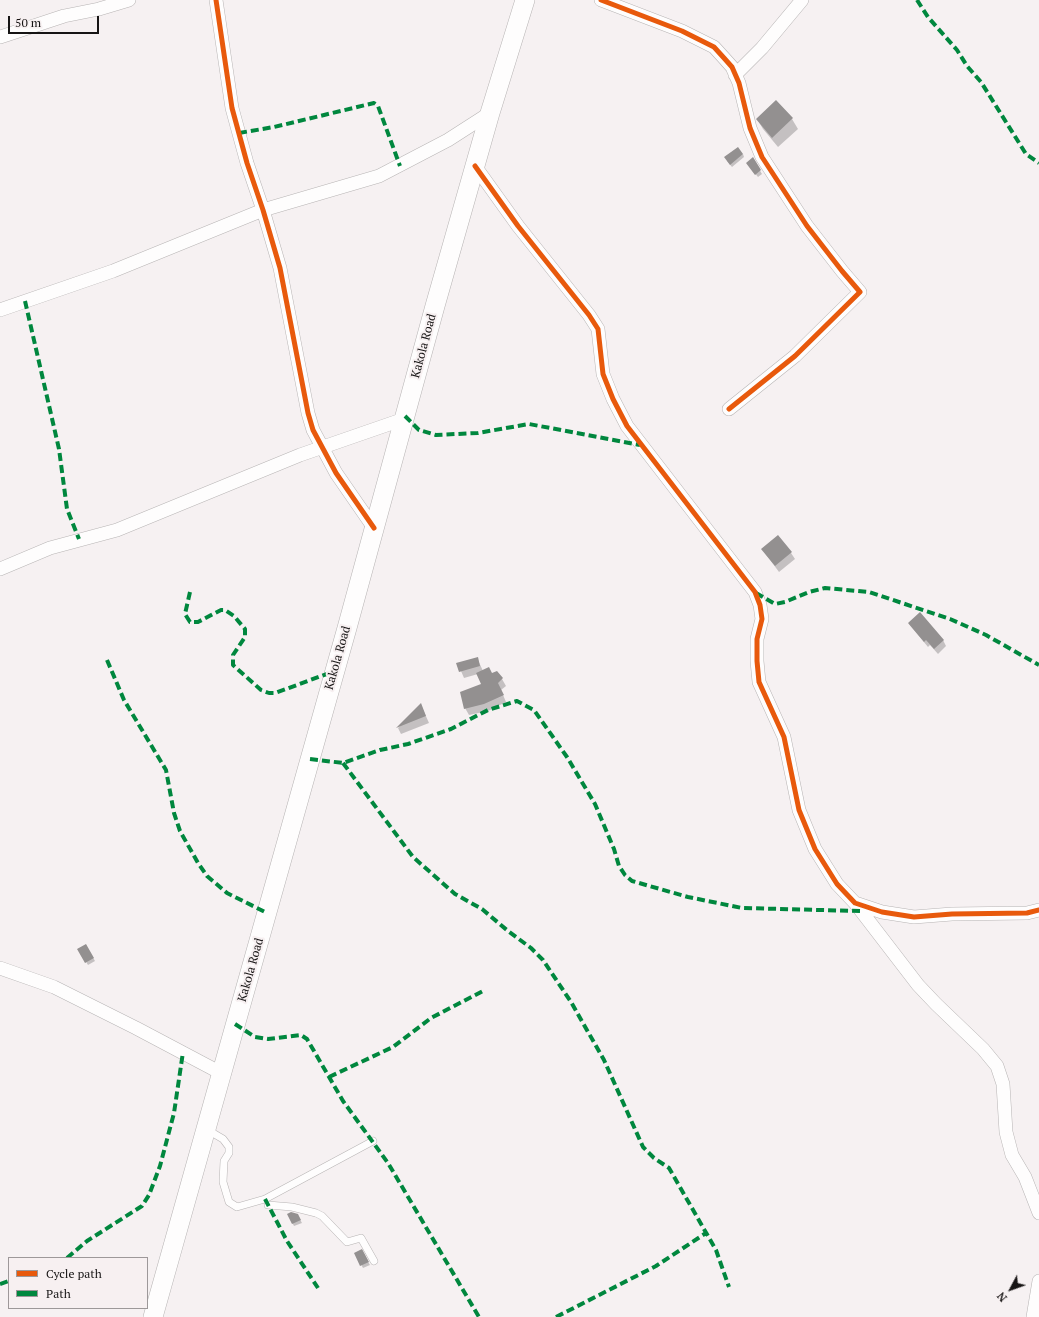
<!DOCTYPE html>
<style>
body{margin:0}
#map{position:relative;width:1039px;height:1317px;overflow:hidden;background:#f6f1f2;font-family:"PT Serif",serif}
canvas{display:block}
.legend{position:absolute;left:8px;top:1257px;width:140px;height:52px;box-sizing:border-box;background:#f7f0f1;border:1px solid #9d9899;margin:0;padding:5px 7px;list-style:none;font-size:12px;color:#161414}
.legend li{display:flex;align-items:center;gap:8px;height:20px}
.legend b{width:20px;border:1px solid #9d9899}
.north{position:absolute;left:991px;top:1269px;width:40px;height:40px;-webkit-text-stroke:3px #f7f0f1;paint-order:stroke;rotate:229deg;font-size:11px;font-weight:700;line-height:16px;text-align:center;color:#161414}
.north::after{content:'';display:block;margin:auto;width:14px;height:18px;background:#161414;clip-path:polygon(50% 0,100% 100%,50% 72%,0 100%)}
.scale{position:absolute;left:8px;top:16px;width:91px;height:18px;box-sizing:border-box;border:2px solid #161414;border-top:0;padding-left:5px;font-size:12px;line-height:14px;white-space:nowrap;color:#161414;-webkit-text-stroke:3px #f7f0f1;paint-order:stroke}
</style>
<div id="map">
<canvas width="1039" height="1317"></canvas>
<ul class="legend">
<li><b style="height:5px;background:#e8590c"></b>Cycle path</li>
<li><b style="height:5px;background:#00873e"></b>Path</li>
</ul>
<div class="north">N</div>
<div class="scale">50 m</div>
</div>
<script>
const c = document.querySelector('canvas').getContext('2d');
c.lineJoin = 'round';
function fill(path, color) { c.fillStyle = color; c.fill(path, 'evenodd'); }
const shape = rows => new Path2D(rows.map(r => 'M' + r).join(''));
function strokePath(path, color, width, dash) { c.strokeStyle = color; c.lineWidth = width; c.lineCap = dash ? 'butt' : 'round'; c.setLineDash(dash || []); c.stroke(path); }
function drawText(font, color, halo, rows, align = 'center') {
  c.font = font + ' "PT Serif",serif'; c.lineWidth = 4; c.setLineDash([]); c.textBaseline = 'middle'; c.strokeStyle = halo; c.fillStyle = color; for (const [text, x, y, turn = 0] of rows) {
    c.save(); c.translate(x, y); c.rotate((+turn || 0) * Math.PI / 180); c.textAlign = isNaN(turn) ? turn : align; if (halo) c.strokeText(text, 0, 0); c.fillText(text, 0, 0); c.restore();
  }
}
const shadow = shape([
 [757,119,792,119,798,129,778,147,763,129],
 [743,154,744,157,732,167,727,161],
 [753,159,762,174,758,177,749,166],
 [762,549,791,553,795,559,779,572],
 [909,624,943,640,946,646,938,654,930,645,928,647],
 [477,658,483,671,492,674,497,672,502,679,506,686,501,690,506,702,488,711,469,715,465,708,483,685,478,674,464,678,458,664],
 [421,705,429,723,401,734,398,728],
 [86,945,95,961,88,965,79,950],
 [288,1214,297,1214,302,1223,294,1226],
 [361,1250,370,1265,363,1268,355,1253]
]);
const building = shape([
 [776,100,793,118,772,138,756,119],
 [738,147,743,154,730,165,724,157],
 [753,157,761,170,755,175,746,163],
 [778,535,792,552,775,566,761,549],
 [920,612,944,640,934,649,926,640,924,642,908,623],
 [478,657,480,666,459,672,456,663],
 [489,667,492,673,497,671,503,678,498,683,504,695,484,704,464,709,460,692,481,684,476,673],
 [421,703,426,716,396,728],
 [86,944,94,958,85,963,77,949],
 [291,1212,298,1214,301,1220,292,1224,287,1214],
 [362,1249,369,1262,360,1266,354,1253]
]);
const service = shape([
 [206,1129,223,1139,229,1147,229,1153,224,1161,223,1182,229,1202,237,1207,265,1199,373,1141],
 [268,1205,292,1207,316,1213,322,1216,347,1242,361,1238,374,1261]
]);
const minor = shape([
 [216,0,232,108,247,163,263,210,280,268,308,413,313,430,336,473,374,528],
 [601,0,682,31,714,47,724,58,732,67,739,83,750,128,762,157,807,226,842,271,860,292,795,356,729,409],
 [0,37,64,16,99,9,129,0],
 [735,75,762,48,802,0],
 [475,166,518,226,589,315,598,329,603,374,613,399,627,426,755,592,760,605,762,619,757,639,757,661,759,682,784,737,799,810,815,849,837,884,855,903,882,912,914,917,952,914,1027,913,1039,910],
 [0,310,113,271,263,210,379,176,448,140,490,113],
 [0,569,50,548,117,530,300,455,404,419],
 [855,903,918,985,936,1004,983,1049,997,1066,1003,1084,1006,1132,1012,1155,1025,1177,1039,1213],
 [0,968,54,987,136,1028,221,1073],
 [1033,1317,1039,1281]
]);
const secondary = shape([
 [153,1317,347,628,435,306,490,113,525,0]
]);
const quiet = shape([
 [917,0,928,17,957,50,967,66,981,82,1026,154,1039,163],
 [239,133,274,127,374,103,378,106,400,166],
 [25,301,59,449,67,509,79,539],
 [405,416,419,430,436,435,478,433,529,424,640,445],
 [190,592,185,614,190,622,198,622,221,610,225,610,234,616,245,629,245,637,233,655,233,665,261,690,269,693,275,693,335,671],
 [756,593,775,604,785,602,809,592,825,588,869,592,950,619,986,635,1039,665],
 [107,660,124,700,166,770,174,813,180,831,198,863,207,876,227,893,267,913],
 [310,759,343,763,380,750,408,744,451,729,488,710,517,701,534,710,567,757,595,804,614,849,619,866,625,875,632,881,688,897,742,908,860,911],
 [343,763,413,857,455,894,482,909,508,931,531,948,543,960,571,1002,604,1060,643,1147,654,1158,669,1168,716,1250,729,1287],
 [235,1024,255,1037,268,1039,301,1035,307,1039,343,1101,388,1163,479,1317],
 [329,1077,393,1047,431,1018,483,991],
 [265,1199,287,1241,318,1288],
 [67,1258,87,1241,142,1206,149,1195,160,1166,174,1113,183,1052],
 [0,1284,9,1281],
 [556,1317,656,1266,706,1233]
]);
const cycleway = shape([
 [216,0,232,108,247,163,263,210,280,268,308,413,313,430,336,473,374,528],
 [601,0,682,31,714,47,724,58,732,67,739,83,750,128,762,157,807,226,842,271,860,292,795,356,729,409],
 [475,166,518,226,589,315,598,329,603,374,613,399,627,426,755,592,760,605,762,619,757,639,757,661,759,682,784,737,799,810,815,849,837,884,855,903,882,912,914,917,952,914,1027,913,1039,910]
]);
const streetNames = [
 ["Kakola Road",424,346,-75],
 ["Kakola Road",338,658,-74],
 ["Kakola Road",251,970,-74]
];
fill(shadow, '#0003');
fill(building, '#939090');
strokePath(service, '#b7b4b4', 8);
strokePath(minor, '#b7b4b4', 14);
strokePath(secondary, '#b7b4b4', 20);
strokePath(service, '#fefdfd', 7);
strokePath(minor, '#fefdfd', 13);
strokePath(secondary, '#fefdfd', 19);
strokePath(quiet, '#00873e', 4, [8, 4]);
strokePath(cycleway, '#e8590c', 5);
drawText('12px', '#161414', '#f7f0f1', streetNames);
</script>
